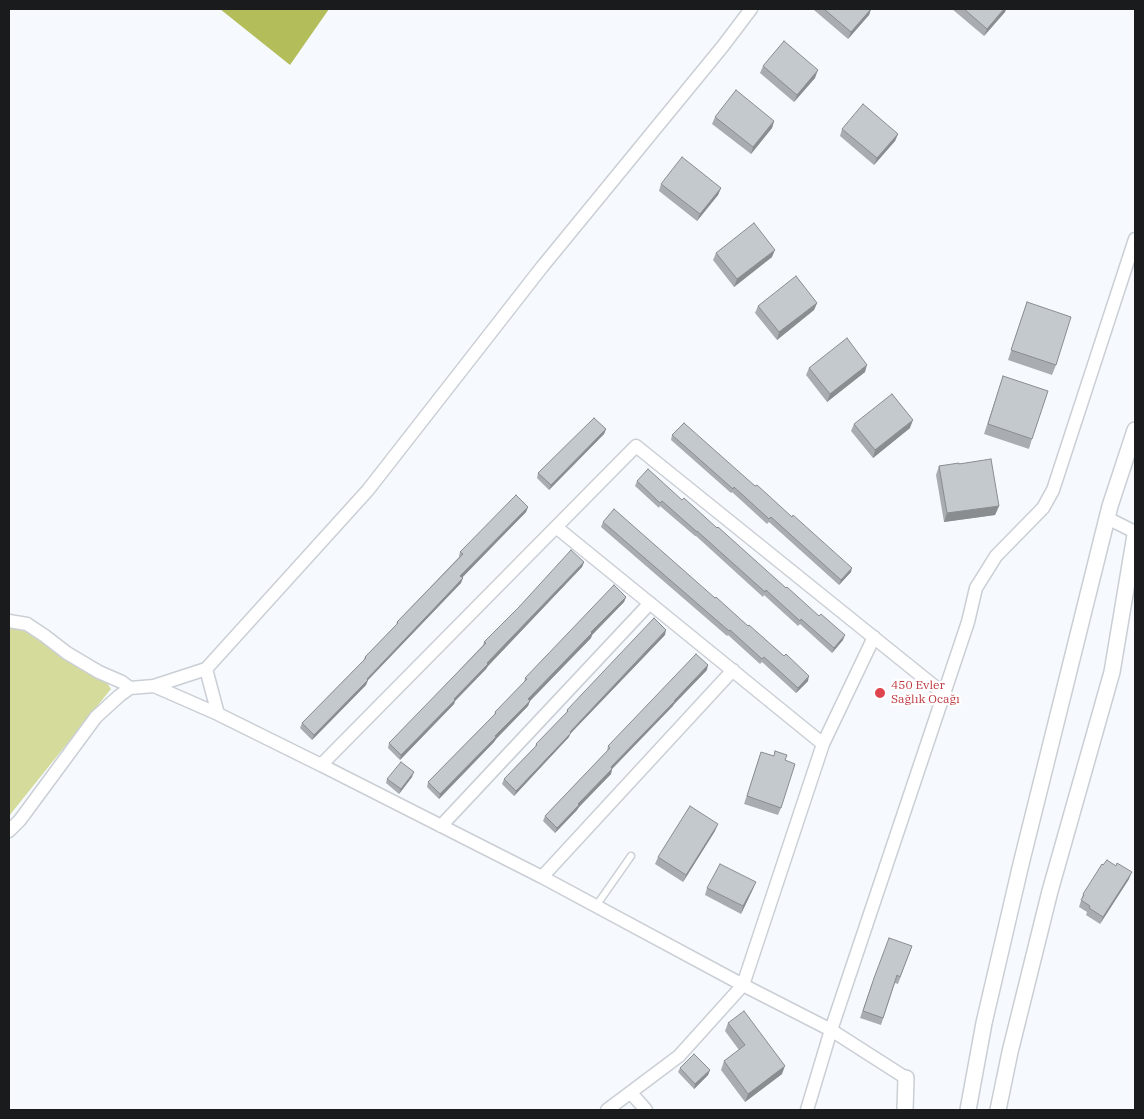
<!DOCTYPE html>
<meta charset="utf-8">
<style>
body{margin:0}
#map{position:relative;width:1144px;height:1119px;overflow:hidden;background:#f6faff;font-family:"IBM Plex Serif",serif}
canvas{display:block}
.frame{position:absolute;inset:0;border:10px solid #191b1d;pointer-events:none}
</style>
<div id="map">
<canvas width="1144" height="1119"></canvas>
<div class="frame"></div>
</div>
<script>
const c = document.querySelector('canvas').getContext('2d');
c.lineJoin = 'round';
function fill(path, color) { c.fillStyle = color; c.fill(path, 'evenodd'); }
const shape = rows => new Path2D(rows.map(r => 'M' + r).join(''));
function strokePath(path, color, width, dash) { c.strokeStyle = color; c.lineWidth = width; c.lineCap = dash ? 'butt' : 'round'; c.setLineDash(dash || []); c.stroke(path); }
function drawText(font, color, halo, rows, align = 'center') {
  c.font = font + ' "IBM Plex Serif",serif'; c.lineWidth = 4.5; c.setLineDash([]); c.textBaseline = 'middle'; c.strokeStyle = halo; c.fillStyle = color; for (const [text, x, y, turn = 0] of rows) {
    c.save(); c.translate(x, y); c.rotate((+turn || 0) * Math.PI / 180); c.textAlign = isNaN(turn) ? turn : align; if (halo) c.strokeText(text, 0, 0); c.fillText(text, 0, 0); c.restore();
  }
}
const green = shape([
 [9,627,16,627,35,636,106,681,111,689,9,816]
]);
const forest = shape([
 [220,9,329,9,290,65]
]);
const service = shape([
 [596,906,631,856]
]);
const minor = shape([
 [1107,518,1135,532],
 [556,527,823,744],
 [9,621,27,624,45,636,67,653,99,672,122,682,130,688],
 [206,669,218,714],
 [154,686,206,669,368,490,542,267,723,46,751,9],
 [441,826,650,603],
 [9,831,20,820,96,717,119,696,130,688,154,686,218,714,321,765],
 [542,877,733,670],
 [906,1078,831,1030,743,985,542,877,321,765,636,446,944,694],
 [631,1093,646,1110],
 [607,1110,679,1056,743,985,823,744,874,637],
 [807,1110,831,1030,968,622,976,588,996,556,1043,508,1053,490,1135,239]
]);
const tertiary = shape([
 [905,1110,906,1078],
 [968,1110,984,1023,1021,864,1110,506,1135,430],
 [998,1110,1010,1052,1050,891,1112,672,1135,535]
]);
const wall = shape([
 [814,9,871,9,869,15,848,39,814,10],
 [952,9,1006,9,1005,12,984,36],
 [763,66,815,78,794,102,760,73],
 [715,117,774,121,772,128,751,154,712,124],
 [842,129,898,134,895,141,874,165,840,136],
 [661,184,721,188,718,195,697,221,659,191],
 [716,253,772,257,734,287,713,260],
 [1027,302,1056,365,1052,375,1008,360],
 [817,303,814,310,777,340,755,313,758,306],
 [809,368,865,372,827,402,806,375],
 [1003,376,1032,439,1029,449,984,434],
 [854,424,910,428,873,458,851,431],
 [606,429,604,434,549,490,537,478,538,473],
 [672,435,851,572,839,585,769,522,767,524,732,492,731,493,671,440],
 [959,464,999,506,995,515,944,522,936,475,939,466],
 [637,481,843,640,832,653,800,624,798,626,764,595,763,597,696,536,695,536,660,506,659,508,635,486],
 [528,507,526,512,462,577,461,583,368,680,366,685,312,740,300,728,302,723,363,661,365,657,396,625,397,622,459,557,459,556,460,552],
 [603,522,808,681,796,693,762,662,760,664,728,635,727,636,601,527],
 [584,562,582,567,488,666,486,669,455,701,454,704,400,760,388,748,389,743,453,678,454,676,483,645,484,642],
 [626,597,624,602,592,635,591,638,530,701,528,706,496,739,494,742,439,799,427,787,428,782,494,715,495,712,524,683,525,678],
 [665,635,570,734,569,737,514,796,502,784,504,779,535,747,536,744,566,714,567,710],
 [707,670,612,769,611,774,579,807,577,810,555,833,543,821,545,816,607,751,608,746],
 [761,752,785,760,781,808,778,815,744,804],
 [412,777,399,794,386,783,387,779],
 [715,831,683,882,655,864,658,857],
 [1129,879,1100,924,1086,915,1087,912,1079,907,1083,894],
 [707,888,753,889,741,914,705,895],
 [912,946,898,984,895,983,881,1025,860,1018,871,986],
 [728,1023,782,1074,745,1102,721,1070,724,1061,739,1050,725,1031],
 [680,1068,710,1070,708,1075,694,1089,678,1072]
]);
const shadedWall = shape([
 [871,9,869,15,848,39,851,32],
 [1004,9,1006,9,1005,12,984,36,987,29],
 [818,70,815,78,794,102,797,95],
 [774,121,772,128,751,154,753,147],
 [898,134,895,141,874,165,877,158],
 [721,188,718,195,697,221,700,214],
 [775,250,772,257,734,287,737,279],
 [817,303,814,310,777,340,779,332],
 [867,365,865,372,827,402,830,394],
 [913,420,910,428,873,458,875,450],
 [606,429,604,434,549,490,551,485],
 [999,506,995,515,944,522,947,513],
 [528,507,526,512,459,581,460,576],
 [584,562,582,567,488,666,486,669,455,701,454,704,400,760,401,755,487,663],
 [852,568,851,572,839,585,841,580],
 [463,578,461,583,368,680,366,685,312,740,314,735],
 [626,597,624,602,592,635,591,638,530,701,528,706,496,739,494,742,439,799,440,794,528,699,591,632],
 [666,630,665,635,570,734,569,737,514,796,516,791,570,732],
 [845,635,843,640,832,653,834,648],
 [708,665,707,670,674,704,673,706,609,772,611,767],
 [809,676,808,681,796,693,798,688],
 [612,769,611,774,579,807,577,810,555,833,557,828,578,804],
 [414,772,412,777,399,794,401,789],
 [718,824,715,831,683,882,686,875],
 [1132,872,1129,879,1100,924,1103,917],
 [756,882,753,889,741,914,743,906],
 [785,1066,782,1074,745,1102,748,1094],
 [710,1070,708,1075,694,1089,695,1084]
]);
const building = shape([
 [824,9,871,9,851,32,824,9],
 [964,9,1004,9,987,29,964,9],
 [784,41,818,70,797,95,763,66,784,41],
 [736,90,774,121,753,147,715,117,736,90],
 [863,104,898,134,877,158,842,129,863,104],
 [682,157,721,188,700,214,661,184,682,157],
 [754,223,775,250,737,279,716,253,754,223],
 [796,276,817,303,779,332,758,306,796,276],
 [1027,302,1071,317,1056,365,1011,350,1027,302],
 [847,338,867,365,830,394,809,368,847,338],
 [1003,376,1048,391,1032,439,988,424,1003,376],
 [892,394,913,420,875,450,854,424,892,394],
 [594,418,606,429,551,485,538,473,594,418],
 [684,423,755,486,757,485,792,517,793,515,852,568,841,580,771,517,769,519,734,487,733,489,672,435,684,423],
 [991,459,999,506,947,513,939,466,959,463,959,464,991,459],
 [648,469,682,500,684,498,717,528,718,527,786,588,787,587,819,616,821,614,845,635,834,648,801,619,800,621,766,590,765,592,697,531,697,532,662,501,660,503,637,481,648,469],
 [516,495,528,507,460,576,463,578,367,679,368,680,314,735,302,723,366,658,365,657,398,623,397,622,463,554,460,552,516,495],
 [614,509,715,598,716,597,748,626,749,625,784,656,786,654,809,676,798,688,764,657,762,659,730,630,729,631,603,522,614,509],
 [571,550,584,562,487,663,488,664,454,699,455,700,401,755,389,743,454,676,486,643,484,642,519,607,571,550],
 [614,585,626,597,591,632,592,633,528,699,530,701,495,736,496,737,440,794,428,782,496,713,495,712,527,679,525,678,614,585],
 [654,618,666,630,570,732,571,733,516,791,504,779,537,745,536,744,568,711,567,710,654,618],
 [696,654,708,665,674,701,675,701,611,767,612,769,578,804,579,805,557,828,545,816,610,748,608,746,696,654],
 [775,751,787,755,785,760,795,764,781,808,747,796,761,752,774,756,775,751],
 [401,762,414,772,401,789,387,779,401,762],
 [690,806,718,824,686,875,658,857,690,806],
 [1107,860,1116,866,1117,863,1132,872,1103,917,1089,908,1090,906,1081,900,1084,895,1083,894,1102,864,1103,865,1107,860],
 [720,864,756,882,743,906,707,888,720,864],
 [889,938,912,946,900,977,897,975,883,1018,863,1011,874,978,889,938],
 [744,1011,785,1066,748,1094,724,1061,745,1045,728,1023,744,1011],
 [694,1054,710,1070,695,1084,680,1068,694,1054]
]);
const markers = [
 [880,693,6,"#e0444e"]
];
const healthNames = [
 ["450 Evler",891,686],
 ["Sağlık Ocağı",891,700]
];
fill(green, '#d5dc9b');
fill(forest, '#b3bd5a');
strokePath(service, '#cacfd5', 9);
strokePath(minor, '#cacfd5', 15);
strokePath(tertiary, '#cacfd5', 18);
strokePath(service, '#fff', 6);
strokePath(minor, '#fff', 12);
strokePath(tertiary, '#fff', 15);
fill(wall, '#a9adb1');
fill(shadedWall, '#898d90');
fill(building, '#c4c9ce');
strokePath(building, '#898d90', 1);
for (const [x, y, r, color] of markers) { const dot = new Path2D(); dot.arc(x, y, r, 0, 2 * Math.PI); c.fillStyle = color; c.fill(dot); strokePath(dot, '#fff', 2); }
drawText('12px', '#be3a42', '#fff', healthNames, 'left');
</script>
